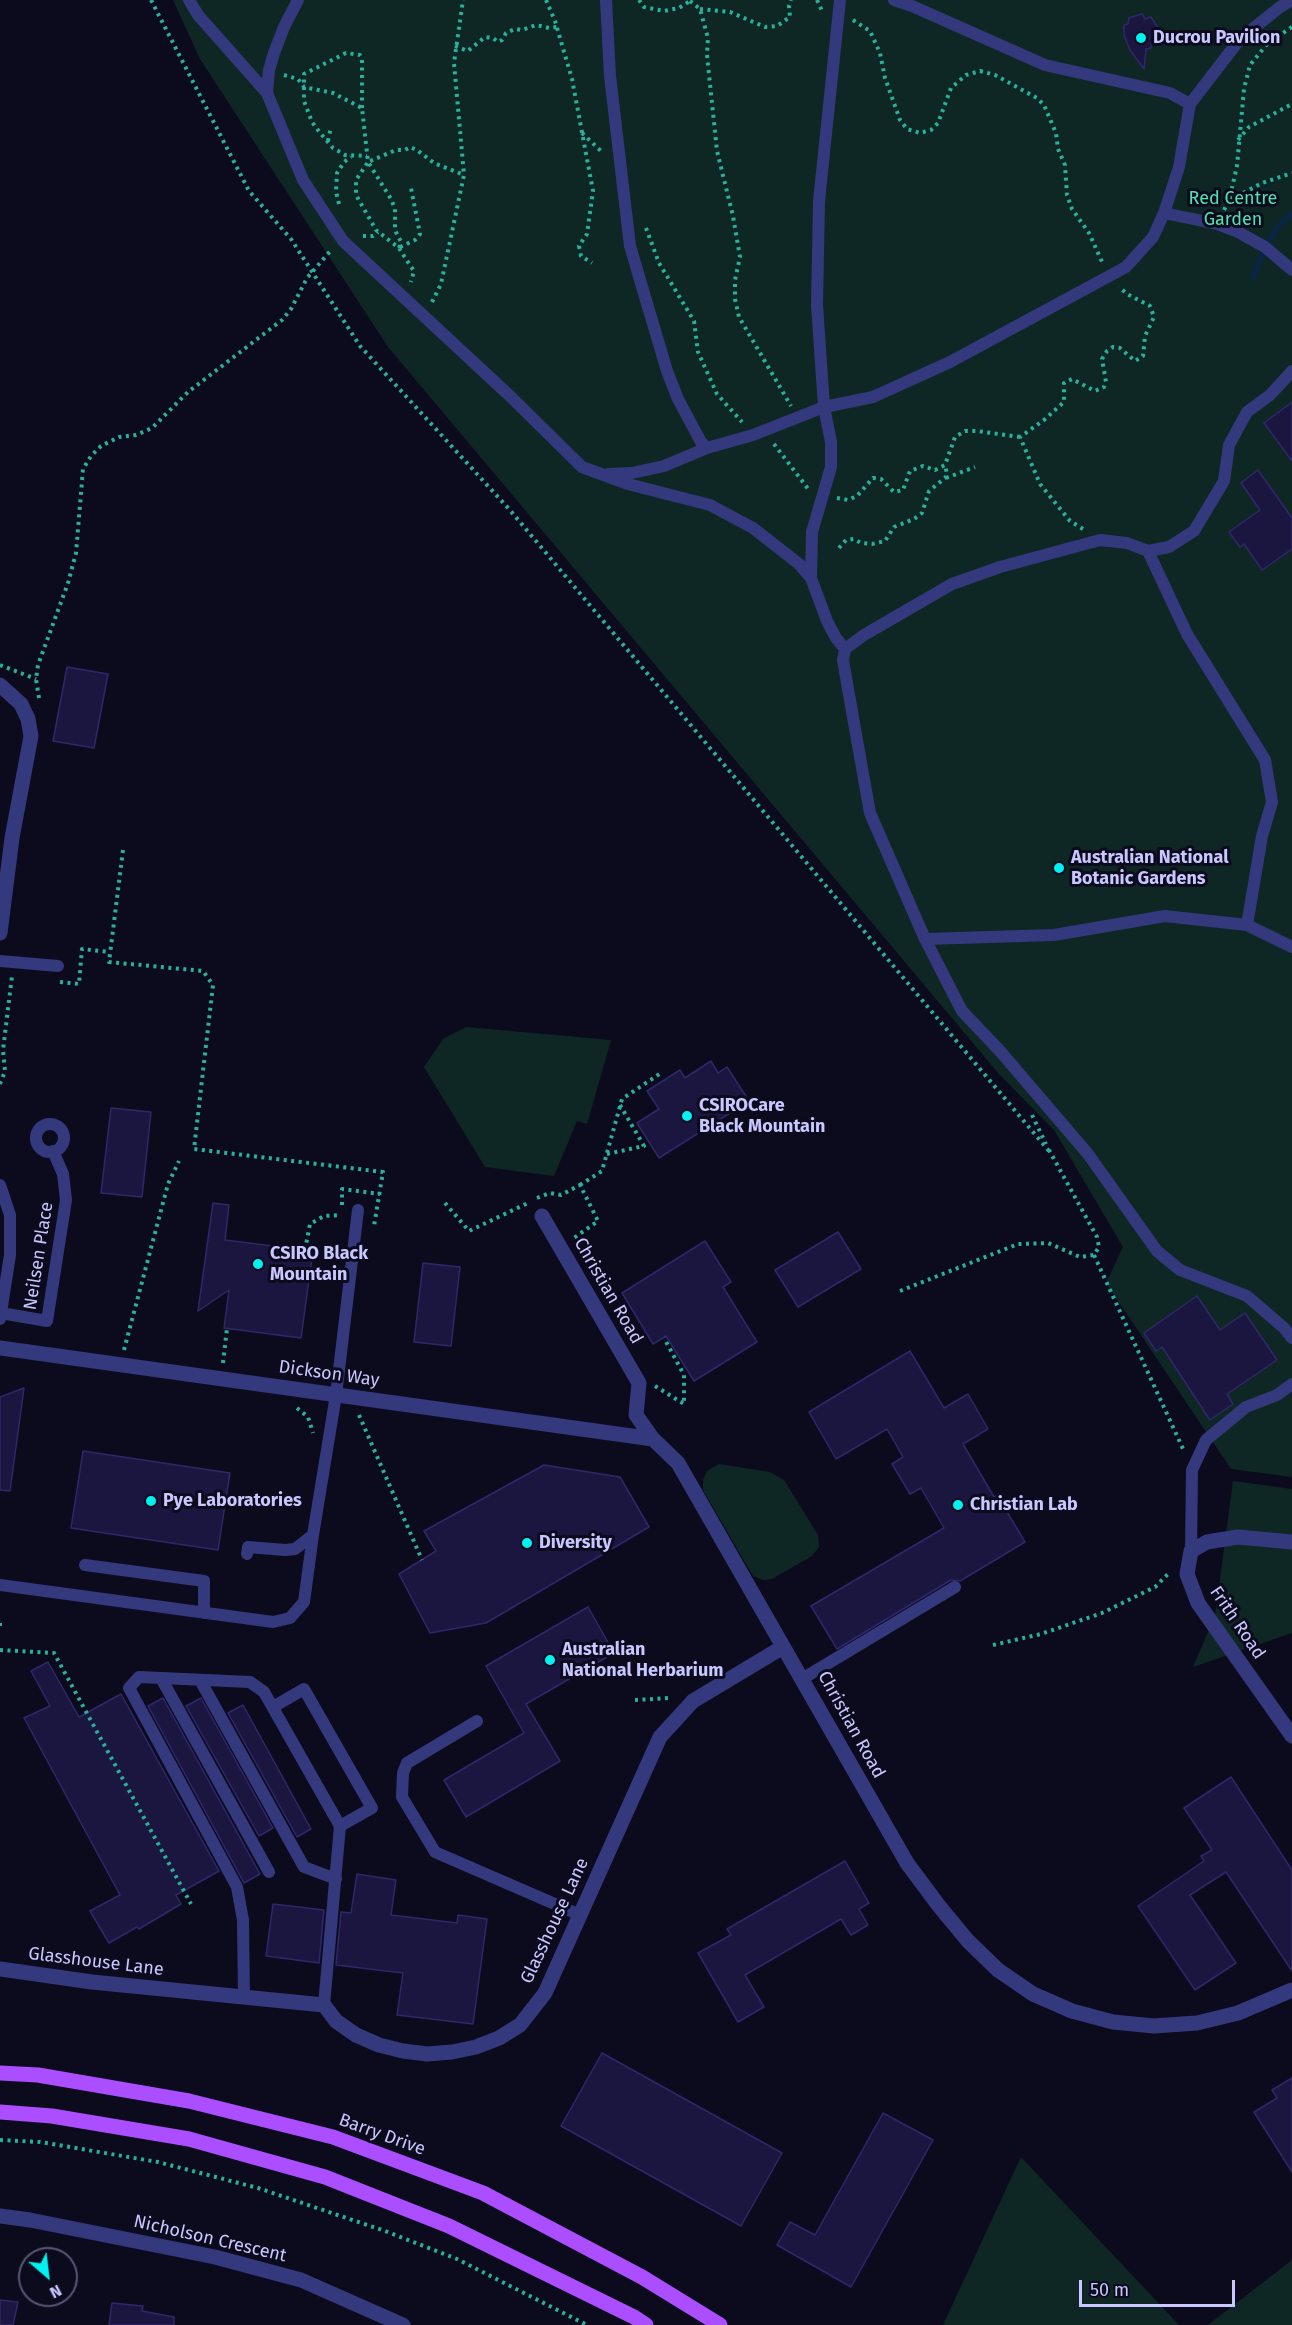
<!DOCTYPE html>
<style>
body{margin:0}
#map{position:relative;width:1292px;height:2325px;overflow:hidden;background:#0c0b1d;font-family:"Fira Sans",sans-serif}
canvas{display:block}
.north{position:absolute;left:18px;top:2247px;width:60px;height:60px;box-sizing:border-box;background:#0c0b1d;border:2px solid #575677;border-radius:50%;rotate:152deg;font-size:16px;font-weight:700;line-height:24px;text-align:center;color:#c8c7ff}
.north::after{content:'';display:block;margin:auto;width:21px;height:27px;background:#00f2f2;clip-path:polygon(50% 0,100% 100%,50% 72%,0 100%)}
.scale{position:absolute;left:1079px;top:2280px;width:156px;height:27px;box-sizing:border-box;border:3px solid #c8c7ff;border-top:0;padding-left:8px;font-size:18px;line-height:21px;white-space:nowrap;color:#c8c7ff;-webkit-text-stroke:4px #0c0b1d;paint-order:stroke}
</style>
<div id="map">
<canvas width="1292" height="2325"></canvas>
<div class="north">N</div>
<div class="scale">50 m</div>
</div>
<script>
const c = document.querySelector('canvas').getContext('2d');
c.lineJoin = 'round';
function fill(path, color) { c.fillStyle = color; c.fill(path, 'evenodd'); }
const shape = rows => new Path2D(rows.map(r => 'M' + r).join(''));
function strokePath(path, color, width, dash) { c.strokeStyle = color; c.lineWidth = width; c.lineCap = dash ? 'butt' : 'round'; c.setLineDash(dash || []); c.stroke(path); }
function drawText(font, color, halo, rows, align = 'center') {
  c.font = font + ' "Fira Sans",sans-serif'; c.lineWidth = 6; c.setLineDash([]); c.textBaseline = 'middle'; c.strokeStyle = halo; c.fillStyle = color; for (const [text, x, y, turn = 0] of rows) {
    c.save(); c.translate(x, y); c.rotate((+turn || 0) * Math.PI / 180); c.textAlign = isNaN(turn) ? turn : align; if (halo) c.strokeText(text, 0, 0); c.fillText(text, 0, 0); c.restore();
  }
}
const green = shape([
 [173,0,1292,0,1292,1477,1231,1469,1106,1283,1123,1247,1054,1130,999,1074,388,347,200,59],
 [466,1027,611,1040,587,1124,577,1121,554,1176,485,1167,424,1067,443,1039],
 [719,1464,770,1472,784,1480,818,1535,819,1547,812,1556,772,1579,763,1580,753,1576,703,1490,703,1480,707,1471],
 [1233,1481,1292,1489,1292,1633,1193,1667,1215,1616],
 [1021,2157,1179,2325,943,2325],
 [1292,2260,1292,2325,1208,2325]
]);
const stream = shape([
 [1253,277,1265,247,1277,228,1292,213]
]);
const building = shape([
 [1142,14,1145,19,1151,17,1158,28,1158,36,1157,42,1151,43,1151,48,1146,49,1144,69,1130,50,1124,35,1124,25,1128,24,1129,18,1142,14],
 [1292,402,1292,461,1264,423,1292,402],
 [1258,470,1292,518,1292,549,1262,570,1244,544,1240,547,1229,532,1260,510,1241,483,1258,470],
 [67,667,108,674,94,748,53,741,67,667],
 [711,1061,718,1073,727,1067,749,1101,659,1158,637,1123,659,1109,647,1091,680,1070,685,1078,711,1061],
 [111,1108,151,1112,142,1197,101,1193,111,1108],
 [213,1203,229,1205,225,1240,313,1251,301,1338,224,1328,229,1290,198,1311,213,1203],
 [838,1232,861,1269,798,1307,775,1270,838,1232],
 [705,1241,731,1282,723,1287,757,1342,694,1381,666,1336,653,1344,622,1293,705,1241],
 [423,1263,460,1267,451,1346,414,1342,423,1263],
 [1197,1296,1220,1330,1245,1313,1277,1360,1227,1394,1233,1404,1210,1420,1162,1347,1156,1351,1144,1333,1197,1296],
 [910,1351,944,1408,968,1394,988,1429,963,1444,994,1497,997,1495,1025,1542,960,1581,951,1580,837,1649,811,1606,944,1528,921,1488,910,1494,892,1464,903,1457,887,1429,836,1459,809,1412,910,1351],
 [24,1388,10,1491,0,1490,0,1397,24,1388],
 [83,1451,230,1473,218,1550,71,1528,83,1451],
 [544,1465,620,1477,649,1527,486,1623,430,1633,399,1574,436,1551,424,1531,544,1465],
 [588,1607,614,1653,526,1704,560,1761,466,1817,444,1780,524,1733,486,1666,588,1607],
 [48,1662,79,1717,121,1694,219,1871,176,1895,181,1904,139,1929,137,1927,109,1943,90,1911,120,1895,24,1718,50,1706,31,1671,48,1662],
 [163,1698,260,1874,244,1883,148,1706,163,1698],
 [201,1698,273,1828,259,1836,186,1706,201,1698],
 [243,1705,311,1829,297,1837,228,1713,243,1705],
 [1231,1777,1292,1870,1292,1971,1226,1872,1190,1895,1236,1963,1195,1990,1138,1906,1204,1861,1201,1856,1212,1850,1184,1808,1231,1777],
 [845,1861,869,1903,859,1909,868,1925,851,1935,841,1919,745,1975,764,2007,738,2022,698,1953,731,1935,727,1929,845,1861],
 [357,1874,396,1880,391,1915,457,1923,458,1915,487,1919,473,2024,397,2015,403,1973,336,1965,341,1912,351,1913,357,1874],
 [273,1904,324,1910,319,1963,266,1956,273,1904],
 [602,2053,782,2153,741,2226,561,2126,602,2053],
 [1292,2078,1292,2172,1254,2112,1277,2098,1272,2090,1292,2078],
 [883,2113,933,2140,851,2287,777,2245,790,2222,815,2235,883,2113],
 [0,2300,18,2302,13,2325,0,2325,0,2300],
 [112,2303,143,2306,142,2311,174,2317,174,2325,109,2325,112,2303]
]);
const path = shape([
 [151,0,249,191,291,239,360,346,509,509,1049,1151],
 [546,0,555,21,572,79,593,191,587,234,579,246,581,256,592,263],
 [639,0,644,7,664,11,679,8,690,1],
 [817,0,823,13],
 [690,1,700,9,708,38,707,55,717,151,733,216,740,257,735,280,735,299,739,317,791,406],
 [700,9,730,12,765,27,777,26,790,17,789,6,791,0],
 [853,20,870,31,880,53,885,78,900,120,907,129,920,133,931,130,938,123,951,88,966,75,980,71,995,75,1037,98,1044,105,1056,133,1058,149,1065,165,1067,195,1072,209,1089,233,1103,264],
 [455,46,468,51,485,37,493,38,498,42,502,40,506,33,515,29,522,30,536,25,549,28,557,27],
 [284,75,298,79,304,87,333,93,362,108,368,162,356,180,356,195,376,230,399,248,404,256,414,271,411,282],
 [362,108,362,60,360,55,346,53,304,74,304,101,312,122,321,134,333,148,345,155,367,156],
 [582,133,603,153],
 [1238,140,1249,127,1292,104],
 [328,141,331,127],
 [1230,200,1262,183,1292,173],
 [339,204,336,192,337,173,344,162,351,157],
 [1224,210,1229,201,1237,166,1244,89,1250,65,1268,43,1292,27],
 [646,228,659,263,694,321,698,352,717,394,742,422],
 [363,236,373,236,378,232],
 [400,247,415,240,420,234,411,188],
 [399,248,401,242,395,230,395,209,391,199,368,162,396,150,405,150,410,147,417,150,434,163,464,175],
 [432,302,441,284,464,175,454,63,463,0],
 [774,444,809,490],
 [946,478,975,467],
 [837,498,848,500,857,496,873,478,881,479,894,492,903,490,910,471,923,466,935,470,945,465,955,437,965,431,977,431,1020,437],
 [1083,529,1070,521,1040,484,1020,437,1044,420,1064,402,1064,383,1072,379,1095,391,1104,387,1106,382,1102,359,1107,351,1113,347,1120,348,1135,361,1143,356,1145,336,1154,317,1150,306,1127,294,1119,287],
 [839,548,846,540,854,539,861,543,872,544,885,541,894,527,914,519,922,513,929,491,945,478,947,474,945,465],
 [0,665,36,679],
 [39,698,36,679,38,665,68,583,76,553,83,469,91,456,101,446,119,437,136,435,152,428,188,392,282,320,291,309,307,278,332,249],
 [123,850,109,962,203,971,213,985,194,1149,383,1172,374,1226],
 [60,982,79,984,82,949,110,952],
 [0,1084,5,1071,3,1050,12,976],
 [1032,1115,1046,1144],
 [607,1154,644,1146,620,1105],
 [580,1185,602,1171,622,1099,661,1073],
 [537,1198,550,1193,561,1195,580,1185,598,1221,574,1238],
 [445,1203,469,1231,530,1202],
 [342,1205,342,1189,380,1194],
 [305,1250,310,1224,324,1216,341,1215],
 [1094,1255,1184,1451],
 [900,1291,1018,1244,1048,1243,1080,1257,1094,1255,1099,1247,1097,1237,1049,1150],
 [124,1350,168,1184,179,1161],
 [223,1363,227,1328],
 [655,1386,684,1404,684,1375,664,1338],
 [297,1408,308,1417,313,1433],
 [359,1415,422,1560],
 [0,1623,0,1627],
 [993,1645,1041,1634,1102,1613,1155,1587,1170,1572],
 [0,1650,54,1653,191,1904],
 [635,1700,670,1698],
 [0,2140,40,2142,158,2162,258,2188,385,2231,457,2259,587,2325]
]);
const lane = shape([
 [189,0,198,15,267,93,303,180,343,241,511,397,582,467,628,484,710,505,753,528,799,564,811,578,827,621,836,638,845,649,843,660,848,689,870,813,925,939,962,1011,1000,1051,1088,1154,1157,1251,1180,1270,1247,1296,1284,1328,1292,1338],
 [606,0,610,76,630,246,667,371,678,399,701,442,707,448],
 [894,0,912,6,1045,65,1170,93,1190,104],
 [267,93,269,70,274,53,284,27,298,0],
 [1164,213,1217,224,1238,232,1265,247,1292,270],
 [609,474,632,473,664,466,707,448,753,435,824,407,817,305,819,201,840,0],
 [1148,551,1169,547,1194,531,1224,481,1229,445,1247,412,1270,395,1292,371],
 [811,578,812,532,831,467,831,442,824,407,873,397,950,362,1126,267,1153,237,1164,213,1179,167,1190,104,1240,39,1280,7,1292,0],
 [845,649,864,635,952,584,1000,567,1100,540,1127,543,1148,551,1187,634,1265,760,1272,802,1262,836,1247,925],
 [925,939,1054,935,1165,916,1247,925,1292,947],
 [0,961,58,966],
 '36 1138a14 14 0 1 1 28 0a14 14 0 1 1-28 0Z',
 [0,1185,10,1215,10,1255,0,1319],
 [1,1313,47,1321,66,1200,63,1174,53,1151],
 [1191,1551,1192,1470,1206,1440,1246,1407,1277,1395,1292,1384],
 [247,1554,248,1547,285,1550,295,1549,313,1535,336,1395,358,1210],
 [85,1565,204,1581,204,1613],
 [0,1585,273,1622,290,1618,304,1602,313,1535],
 [161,1678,269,1872],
 [802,1679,955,1587],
 [200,1680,304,1867,336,1879],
 [273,1707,304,1689,372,1808,340,1826],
 [477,1721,407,1763,403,1773,402,1797,435,1852,580,1915],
 [244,1998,243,1920,237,1887,129,1688,139,1677,250,1682,264,1692,340,1826,324,2005]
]);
const street = shape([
 [0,685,21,704,28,719,31,736,12,838,0,933],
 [542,1216,639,1383,636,1415,653,1439,678,1463,907,1863,939,1906,968,1941,998,1970,1033,1994,1072,2011,1113,2022,1154,2026,1197,2023,1238,2013,1292,1990],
 [0,1348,653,1439],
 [1292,1542,1238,1537,1207,1542,1191,1551,1187,1574,1198,1603,1292,1736],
 [0,1969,92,1982,324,2005,336,2021,356,2035,379,2045,403,2051,427,2054,452,2052,476,2047,499,2038,520,2025,545,1993,660,1737,693,1701,783,1647],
 [0,2216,30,2220,215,2257,301,2280,403,2325]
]);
const primary = shape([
 [0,2073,38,2075,189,2101,333,2137,483,2193,642,2277,720,2325],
 [0,2112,52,2116,189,2139,325,2177,449,2226,634,2317,646,2325]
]);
const markers = [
 [1141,38,6,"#00f2f2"],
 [1059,868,6,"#00f2f2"],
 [687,1116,6,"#00f2f2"],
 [258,1264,6,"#00f2f2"],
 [151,1501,6,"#00f2f2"],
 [958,1505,6,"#00f2f2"],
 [527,1543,6,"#00f2f2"],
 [550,1660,6,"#00f2f2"]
];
const poiNames = [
 ["Ducrou Pavilion",1153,38],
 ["Australian National",1071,858],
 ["Botanic Gardens",1071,879],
 ["CSIROCare",699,1106],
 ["Black Mountain",699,1127],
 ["CSIRO Black",270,1254],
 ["Mountain",270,1275],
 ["Pye Laboratories",163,1501],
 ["Christian Lab",970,1505],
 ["Diversity",539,1543],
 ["Australian",562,1650],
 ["National Herbarium",562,1671]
];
const parkNames = [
 ["Red Centre",1233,199],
 ["Garden",1233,220]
];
const streetNames = [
 ["Neilsen Place",39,1256,-81],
 ["Christian Road",608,1291,60],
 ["Dickson Way",329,1374,8],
 ["Frith Road",1237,1623,56],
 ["Christian Road",851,1725,61],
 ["Glasshouse Lane",555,1921,-65],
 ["Glasshouse Lane",96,1962,7],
 ["Barry Drive",382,2135,20],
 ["Nicholson Crescent",210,2239,13]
];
fill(green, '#0e2724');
strokePath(stream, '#0a2542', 6);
fill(building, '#1b163f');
strokePath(building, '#2e286b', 1.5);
strokePath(path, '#29b19b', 4, [3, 4.5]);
strokePath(lane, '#34397e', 12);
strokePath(street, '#34397e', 15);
strokePath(primary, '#ab4eff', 15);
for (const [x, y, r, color] of markers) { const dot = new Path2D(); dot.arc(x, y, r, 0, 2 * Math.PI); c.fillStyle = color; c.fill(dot); strokePath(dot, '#0c0b1d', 2); }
drawText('bold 18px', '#c8c7ff', '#0c0b1d', poiNames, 'left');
drawText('18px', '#50e2af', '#0c0b1d', parkNames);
drawText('18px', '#c8c7ff', '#0c0b1d', streetNames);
</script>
